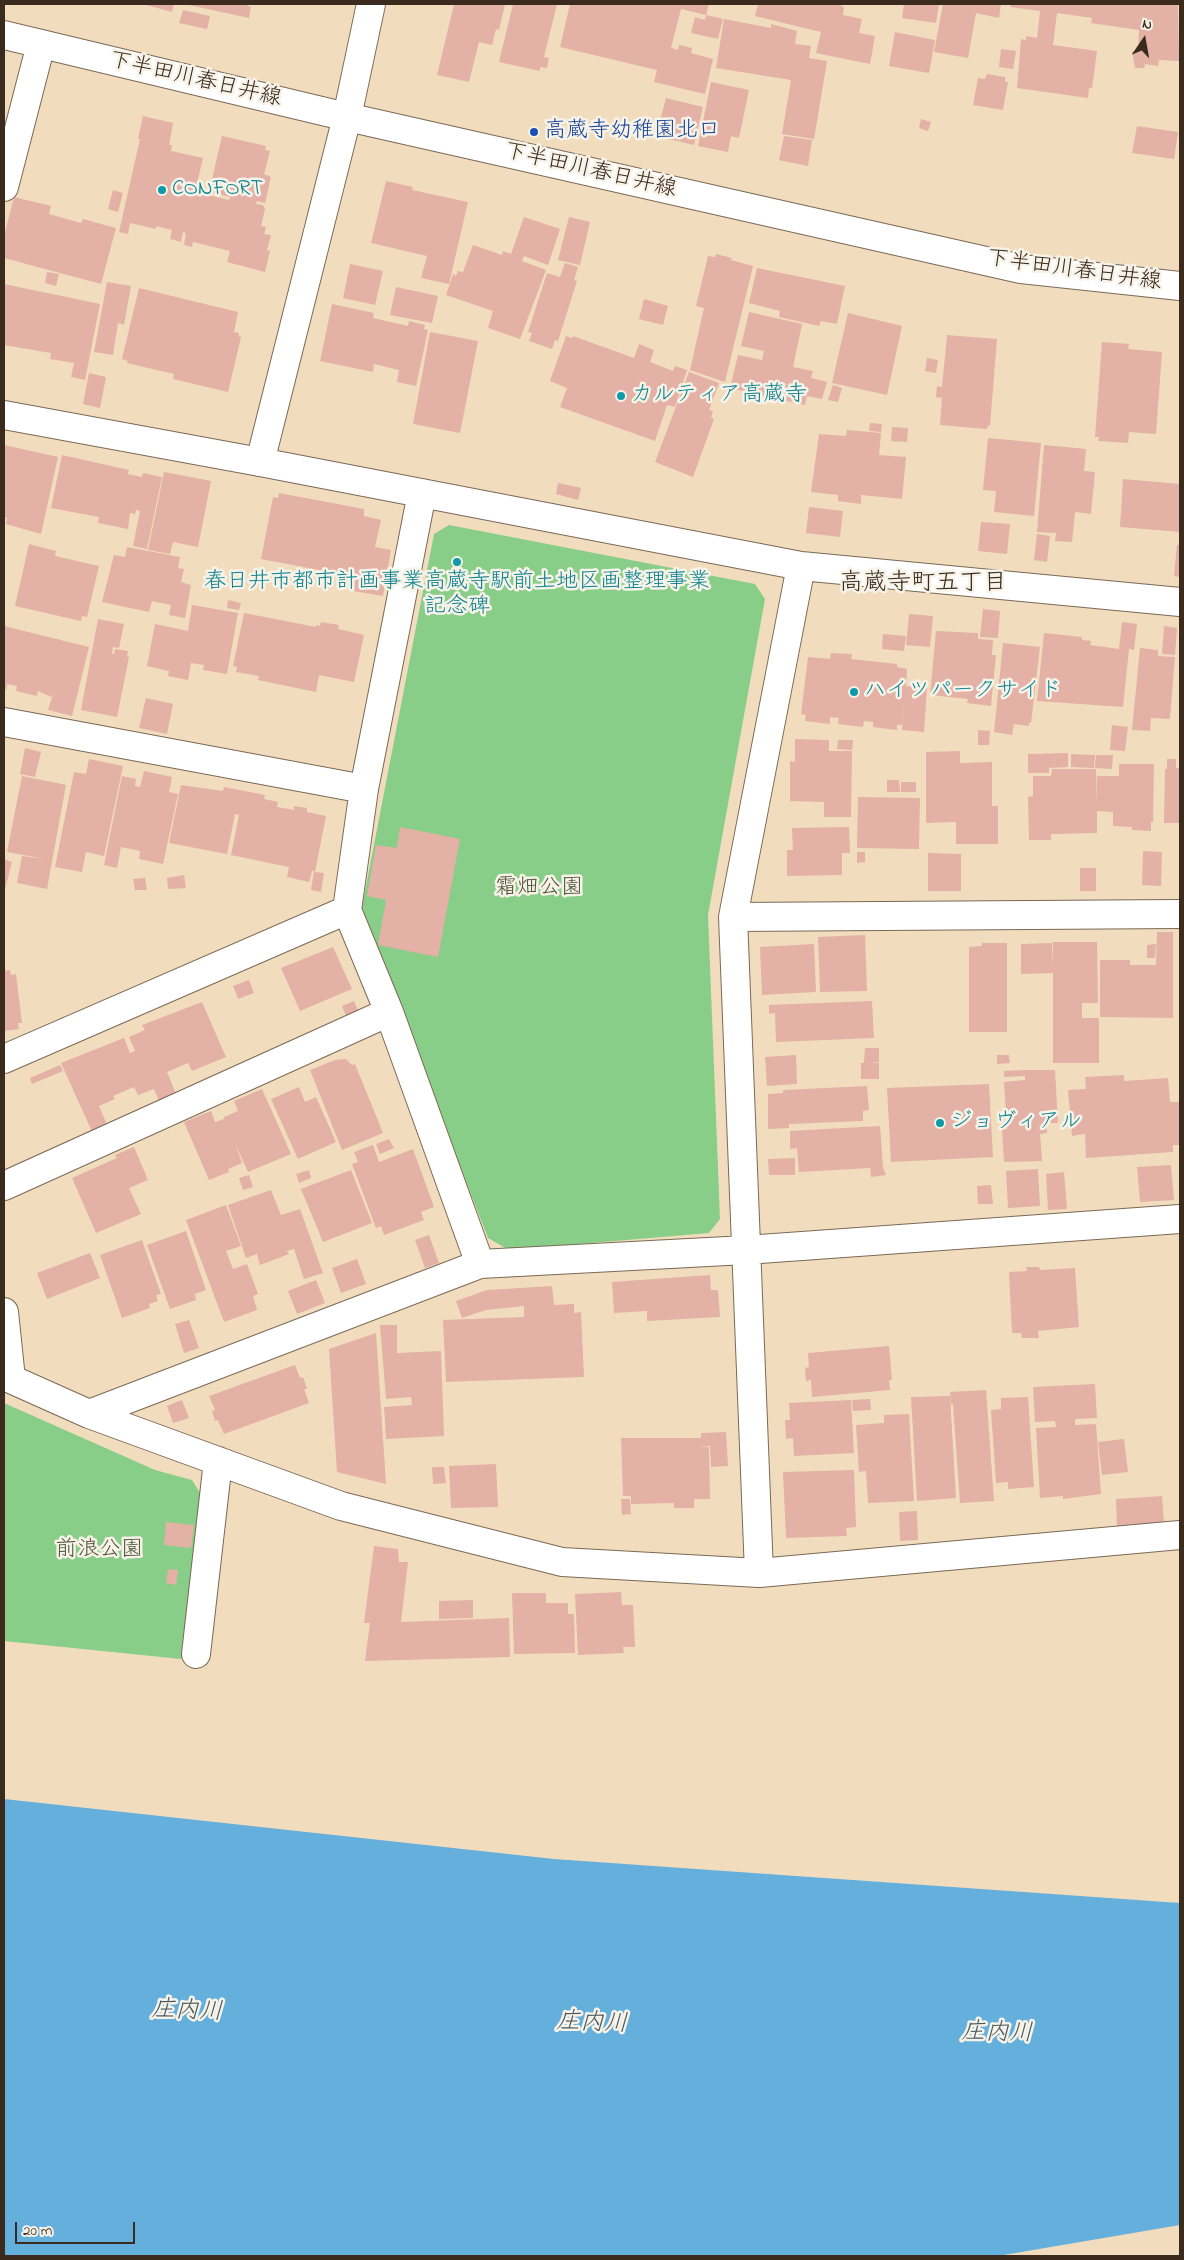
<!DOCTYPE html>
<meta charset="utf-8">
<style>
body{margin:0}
#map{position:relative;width:1184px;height:2260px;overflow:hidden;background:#f1ddbe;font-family:"Indie Flower",sans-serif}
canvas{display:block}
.frame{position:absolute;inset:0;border:5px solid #3b2a1e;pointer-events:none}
.north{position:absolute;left:1119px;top:15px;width:50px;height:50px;-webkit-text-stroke:4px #f7f3e8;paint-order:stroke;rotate:12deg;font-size:14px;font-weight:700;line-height:20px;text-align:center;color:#3b2a1e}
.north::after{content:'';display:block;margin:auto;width:18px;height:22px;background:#3b2a1e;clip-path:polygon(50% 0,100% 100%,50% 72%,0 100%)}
.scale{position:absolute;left:15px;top:2222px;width:120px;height:22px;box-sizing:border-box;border:2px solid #3b2a1e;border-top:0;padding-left:6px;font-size:15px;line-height:18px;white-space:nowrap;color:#3b2a1e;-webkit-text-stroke:4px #f7f3e8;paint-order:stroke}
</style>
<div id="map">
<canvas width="1184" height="2260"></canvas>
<div class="frame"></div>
<div class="north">N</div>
<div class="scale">20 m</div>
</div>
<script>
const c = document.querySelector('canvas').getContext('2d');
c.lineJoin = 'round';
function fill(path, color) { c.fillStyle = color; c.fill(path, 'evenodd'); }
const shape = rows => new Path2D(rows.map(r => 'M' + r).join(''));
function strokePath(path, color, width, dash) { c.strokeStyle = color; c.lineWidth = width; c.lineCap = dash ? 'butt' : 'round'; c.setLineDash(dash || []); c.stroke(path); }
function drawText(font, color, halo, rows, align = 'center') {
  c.font = font + ' "Indie Flower","Klee One",sans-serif'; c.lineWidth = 5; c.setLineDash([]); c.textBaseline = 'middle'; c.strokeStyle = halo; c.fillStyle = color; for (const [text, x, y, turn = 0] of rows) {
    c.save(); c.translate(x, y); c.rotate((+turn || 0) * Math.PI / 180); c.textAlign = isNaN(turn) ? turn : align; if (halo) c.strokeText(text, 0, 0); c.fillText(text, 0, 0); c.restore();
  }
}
const green = shape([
 [449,525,755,584,765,599,708,915,720,1219,709,1233,509,1250,488,1238,361,912,434,534],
 [4,1403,155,1470,192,1480,202,1496,181,1659,4,1641]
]);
const water = shape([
 [4,1799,554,1859,1180,1903,1180,2225,998,2256,4,2256]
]);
const building = shape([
 [143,4,174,4,172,12],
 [248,4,248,6,251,7,249,18,189,5],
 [454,4,505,4,499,30,496,29,492,45,479,42,469,82,437,75],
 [513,4,557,4,544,57,549,58,547,68,540,67,540,71,499,62],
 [570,4,709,4,706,15,723,19,718,39,691,33,695,17,705,20,706,15,681,9,671,48,678,50,679,45,692,48,691,53,713,59,705,94,654,82,657,70,560,47],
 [758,4,842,4,841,6,844,7,843,15,862,19,859,33,875,36,870,64,816,53,821,32,755,16],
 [904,4,939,4,936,23,902,18],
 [943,4,1001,4,999,18,976,13,968,58,934,52],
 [1011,4,1178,4,1179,61,1159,60,1158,66,1145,64,1144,68,1135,68,1132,51,1138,53,1139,30,1091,23,1092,18,1057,13,1053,45,1097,51,1092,88,1089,88,1088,98,1017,88,1021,39,1026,40,1026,36,1037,38,1040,11,1010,7],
 [183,10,210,16,207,29,179,23],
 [724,19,771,28,771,24,797,31,795,44,811,46,809,58,827,61,814,139,782,134,791,80,716,68],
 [895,32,935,40,929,73,889,66],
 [1001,49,1016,51,1013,69,999,67],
 [987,74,1005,77,1005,82,1008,82,1003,110,973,105,978,78,985,79],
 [711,82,749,90,739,138,731,136,728,152,698,146],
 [666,98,703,107,694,145,656,136],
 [143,116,173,123,169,145,172,145,171,151,203,158,195,192,229,200,230,197,209,192,222,136,266,146,265,150,270,151,264,174,271,177,265,203,257,201,256,204,263,205,265,209,261,226,266,227,264,234,271,235,267,250,270,251,265,272,227,262,230,251,193,242,192,247,184,245,186,233,183,232,181,242,170,239,172,230,156,226,156,229,130,223,128,234,119,232,140,139,138,139],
 [921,119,931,122,928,131,919,128],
 [1137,126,1178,132,1174,159,1132,153],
 [784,136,812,140,808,166,779,160],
 [386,181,413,187,412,190,468,202,449,284,421,278,427,256,371,243],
 [113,190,123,193,118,212,108,209],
 [14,197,51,206,49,214,81,223,83,219,116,228,101,284,4,258,4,236],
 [524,217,560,229,548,265,524,256,522,261,546,270,520,339,488,328,493,311,446,295,453,274,456,276,458,271,463,272,473,245,502,255,503,251,511,254],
 [569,217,590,222,580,265,558,260],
 [716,254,732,258,731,260,753,266,725,382,690,370,704,308,696,306,708,256,715,257],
 [565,263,578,267,574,280,577,281,558,341,555,340,552,349,529,341,532,333,528,332,547,273,560,277],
 [350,264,383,271,375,305,343,298],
 [757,268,845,286,837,324,821,321,819,326,779,317,780,311,749,303],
 [47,272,59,274,56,286,45,283],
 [107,282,131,286,124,325,118,323,113,355,94,352],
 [4,284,100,304,85,380,71,377,74,363,50,359,51,353,4,345],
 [396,287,438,296,432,323,390,315],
 [139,288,238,312,234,332,239,333,239,336,241,337,228,392,173,379,174,374,127,363,128,361,122,359],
 [644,299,668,306,663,325,639,319],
 [332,304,374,313,373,318,408,326,409,321,425,325,424,329,428,330,416,386,397,382,399,370,374,364,373,372,320,361],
 [749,312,802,324,793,367,813,371,811,378,827,382,822,399,807,396,805,405,730,388,738,355,762,360,764,351,741,346],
 [848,313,902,326,887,395,832,383],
 [430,332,478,341,460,433,413,424],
 [947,335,997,339,990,426,988,425,987,429,940,425,942,398,936,397,937,386,942,387],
 [566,336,572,338,573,336,634,358,639,344,654,350,650,362,673,371,675,366,687,370,675,407,667,405,655,441,560,407,567,388,550,381],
 [1102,342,1129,344,1128,349,1162,352,1156,434,1129,432,1128,443,1098,441,1099,437,1095,437],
 [927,358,938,360,936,373,925,371],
 [689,372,719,383,709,410,713,411,711,417,714,419,693,477,655,462],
 [89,373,106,377,100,408,83,404],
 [833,385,842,388,838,402,828,400],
 [870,423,882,424,881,432,869,431],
 [892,427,908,428,907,442,891,441],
 [847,430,881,433,879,455,906,457,902,499,861,495,861,504,838,501,838,495,811,492,819,434,846,436],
 [988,438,1041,443,1034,516,994,512,996,491,983,490],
 [4,445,58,457,41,534,6,524,7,518,4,517],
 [1044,445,1086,449,1084,471,1095,472,1091,514,1075,512,1072,542,1055,541,1056,533,1037,532],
 [62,455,129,470,128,474,142,477,143,473,162,477,147,549,133,546,140,511,136,510,135,514,130,513,128,529,98,523,99,517,51,508],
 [164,472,211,481,198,547,173,542,170,554,148,550],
 [1123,479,1180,484,1180,532,1120,527],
 [558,483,581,488,578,500,556,494],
 [279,493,364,509,364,516,381,520,375,547,391,550,383,596,353,591,356,577,261,559,273,497,278,498],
 [809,507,843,511,840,537,806,533],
 [981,522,1010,524,1007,554,978,551],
 [1037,534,1050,536,1047,562,1034,560],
 [29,544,56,551,55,556,99,566,87,617,82,616,81,621,15,606],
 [1177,545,1180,545,1180,577,1174,576],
 [127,547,180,557,178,568,184,569,181,582,191,585,185,618,169,615,171,605,152,601,149,612,102,602,114,555,125,557],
 [228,600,241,603,239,610,227,608],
 [192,605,238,613,227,674,203,670,204,665,191,663,188,680,168,676,169,671,147,666,155,624,188,631],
 [983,609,1000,611,998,638,980,637],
 [244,613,316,627,317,625,320,626,321,622,339,625,338,629,364,635,354,682,319,675,316,692,258,680,259,676,236,672,237,667,233,666],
 [909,614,933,616,930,647,906,645],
 [98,619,124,624,119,648,113,647,112,654,114,654,115,649,128,651,127,656,129,657,117,717,81,710],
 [1122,622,1137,624,1134,650,1129,649,1123,707,1037,701,1044,633,1082,637,1082,640,1091,641,1090,645,1119,649],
 [4,626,89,647,72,716,48,710,53,694,51,697,38,691,37,696,16,691,17,686,7,684,6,690,4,689],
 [1164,626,1177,628,1175,655,1162,654],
 [936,631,978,633,978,639,993,640,992,655,996,655,991,706,967,703,968,699,930,695],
 [883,634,906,636,904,651,882,649],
 [1003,643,1040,647,1031,723,1029,723,1029,726,1014,724,1012,735,994,732],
 [1140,648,1158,650,1158,656,1175,657,1170,719,1151,718,1150,731,1132,730],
 [831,653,852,654,851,659,897,664,897,667,907,669,906,686,927,688,924,732,902,730,904,704,902,725,897,725,897,730,873,727,873,722,864,721,863,727,838,724,839,718,830,717,830,724,805,721,806,715,801,714,808,657,830,659],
 [146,698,173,704,167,734,139,728],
 [1112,725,1128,727,1125,751,1110,750],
 [978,730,990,731,989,745,978,745],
 [795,739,829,740,829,751,852,751,851,817,824,817,824,802,790,801,790,761,795,762],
 [838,740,853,740,852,750,837,749],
 [25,748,41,752,35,777,20,774],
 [960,751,960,763,992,762,992,806,998,806,998,844,956,844,956,822,926,823,926,752],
 [1068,753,1068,767,1049,768,1049,773,1028,773,1028,754],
 [1071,754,1095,755,1094,768,1071,767],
 [1096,755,1113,755,1112,769,1095,768],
 [89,759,123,766,104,856,86,852,82,872,55,867,74,772,86,774],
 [1167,759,1176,759,1176,768,1180,768,1180,823,1164,823,1165,769,1167,769],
 [1119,764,1154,764,1153,822,1151,822,1151,831,1132,830,1132,827,1113,826,1113,812,1097,811,1097,833,1051,834,1051,840,1029,840,1028,797,1033,796,1033,776,1051,776,1052,769,1096,769,1097,806,1097,776,1119,776],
 [144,771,172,777,169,792,178,794,163,864,139,859,140,851,121,847,117,868,104,865,122,776,136,779,135,786,140,787],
 [22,776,66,785,47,889,17,883,22,856,46,859,7,852],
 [887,780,899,780,900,792,887,792],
 [901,782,916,782,916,792,901,792],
 [181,785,223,791,224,787,265,795,264,799,278,802,277,807,294,810,294,806,307,808,307,812,326,816,315,872,324,873,321,892,311,890,314,871,312,871,309,882,287,877,289,867,231,855,239,815,235,814,227,854,169,843],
 [858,797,920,798,919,849,857,848],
 [400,827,460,839,438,957,378,945,386,900,367,896,376,845,397,848],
 [849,827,850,853,842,853,842,875,787,876,787,850,793,850,792,828],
 [1143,851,1162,852,1161,886,1142,885],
 [857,852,865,852,865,862,857,863],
 [928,853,961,854,961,891,928,891],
 [4,859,12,862,4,893],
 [1080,868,1096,868,1096,891,1080,891],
 [184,875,186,888,168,889,167,878],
 [145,878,147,890,135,890,133,879],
 [1157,932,1173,932,1173,1018,1100,1017,1100,960,1130,960,1130,965,1156,965],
 [865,935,867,991,820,992,818,937],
 [1053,942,1097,942,1098,1003,1082,1003,1082,1018,1099,1018,1099,1063,1053,1063,1053,973,1021,974,1021,944,1052,943,1053,967],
 [982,943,1007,943,1007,1032,969,1032,969,947,982,946],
 [814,944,816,992,762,995,760,947],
 [1156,944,1155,958,1147,958,1147,945],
 [333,947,352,989,300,1011,281,968],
 [10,970,11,975,16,974,22,1023,18,1023,19,1029,4,1031,4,971],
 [249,980,254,993,238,999,233,986],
 [354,1001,361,1018,349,1023,342,1006],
 [872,1001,874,1038,776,1042,775,1013,769,1014,769,1005],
 [202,1002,226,1057,192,1071,188,1063,167,1072,178,1099,161,1106,154,1089,138,1095,134,1087,113,1096,115,1099,99,1106,109,1129,94,1136,61,1063,124,1038,130,1053,135,1051,129,1037,145,1030,142,1025],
 [865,1048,879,1048,879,1062,872,1063,879,1063,879,1079,861,1079,861,1063,864,1063],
 [796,1055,797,1084,767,1086,765,1057],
 [997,1055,1009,1055,1010,1063,997,1064],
 [346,1059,352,1065,355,1064,383,1133,342,1150,310,1070,335,1060],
 [60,1065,63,1071,32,1084,30,1078],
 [1026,1070,1055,1070,1058,1123,1046,1123,1047,1133,1040,1134,1042,1161,1004,1162,1002,1129,1007,1129,1004,1082,1025,1080,1025,1076,1004,1077,1004,1071],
 [1124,1075,1124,1081,1168,1078,1170,1102,1180,1102,1180,1145,1173,1145,1173,1152,1086,1158,1085,1134,1072,1136,1068,1090,1086,1089,1085,1077],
 [989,1084,993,1157,891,1162,887,1088],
 [867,1086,869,1110,863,1111,863,1121,789,1124,789,1128,768,1129,768,1094,783,1093,783,1090],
 [299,1087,305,1102,316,1097,336,1142,298,1159,271,1099],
 [262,1089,291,1154,248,1172,235,1143,242,1163,228,1169,229,1172,209,1180,184,1122,211,1111,215,1122,224,1119,224,1117,238,1111,234,1101],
 [880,1126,883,1167,886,1175,871,1177,870,1168,799,1172,797,1148,790,1149,790,1131],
 [389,1139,394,1148,380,1154,376,1144],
 [373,1145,379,1162,413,1149,434,1207,421,1212,424,1220,384,1235,381,1226,376,1228,352,1164,358,1162,354,1152],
 [134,1147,148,1180,129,1188,141,1214,96,1233,72,1178,117,1158,115,1155],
 [795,1158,795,1175,769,1175,768,1159],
 [1171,1165,1174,1200,1140,1202,1137,1167],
 [1038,1169,1040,1206,1008,1208,1006,1171],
 [309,1170,311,1178,299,1183,296,1174],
 [351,1170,372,1223,323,1242,301,1189],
 [1064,1172,1067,1209,1048,1210,1046,1174],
 [249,1175,253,1187,243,1190,239,1178],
 [991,1185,993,1204,978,1204,977,1186],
 [271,1190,281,1215,300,1209,323,1273,304,1279,294,1249,287,1251,289,1254,260,1265,257,1254,246,1258,228,1205],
 [226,1205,241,1246,226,1251,233,1269,247,1264,258,1294,253,1296,257,1310,224,1322,186,1220],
 [186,1231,206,1290,195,1294,196,1300,170,1309,147,1245],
 [429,1235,439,1263,425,1268,415,1240],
 [142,1240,161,1294,156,1295,158,1301,149,1304,150,1308,122,1318,100,1255],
 [90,1253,100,1278,47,1299,37,1273],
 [357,1259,366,1284,341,1293,332,1268],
 [1026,1267,1039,1267,1040,1270,1075,1268,1079,1327,1038,1331,1039,1338,1022,1338,1021,1333,1012,1333,1009,1272,1027,1271],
 [710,1275,711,1290,718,1290,720,1317,647,1321,647,1311,614,1313,612,1282],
 [316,1280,325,1303,297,1314,288,1291],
 [552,1286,554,1305,574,1304,574,1313,581,1312,584,1377,446,1382,443,1320,524,1317,524,1306,486,1310,462,1318,456,1301,487,1290],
 [189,1320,199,1348,184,1353,175,1324],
 [380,1325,397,1325,397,1353,441,1351,444,1436,386,1439,384,1407,412,1405,411,1397,386,1399],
 [376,1333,386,1484,337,1472,329,1349],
 [889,1346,892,1380,889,1380,890,1390,812,1397,811,1380,806,1381,805,1368,809,1367,808,1353],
 [295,1365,300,1378,303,1377,307,1389,304,1389,309,1403,224,1434,218,1420,215,1421,212,1411,215,1410,209,1396],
 [1095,1384,1097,1418,1075,1419,1075,1425,1096,1424,1101,1494,1063,1499,1063,1496,1040,1498,1036,1428,1056,1427,1055,1421,1035,1422,1033,1387],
 [986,1390,994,1501,960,1503,953,1404,951,1405,950,1392],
 [950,1396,956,1498,917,1501,911,1397],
 [1028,1397,1034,1487,1008,1489,1008,1482,996,1483,991,1410,1001,1409,1001,1398],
 [870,1399,871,1410,853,1411,852,1400],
 [182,1400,189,1418,173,1423,167,1406],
 [851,1400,854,1453,794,1456,793,1438,786,1439,785,1420,790,1420,789,1403],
 [909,1414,914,1501,868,1503,866,1471,859,1472,856,1425,884,1423,884,1415],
 [726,1432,728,1466,711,1467,710,1446,698,1446,709,1447,710,1499,694,1499,694,1508,674,1508,674,1503,631,1504,631,1496,623,1496,621,1438,701,1438,701,1433],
 [1124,1439,1128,1472,1102,1475,1098,1442],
 [496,1464,498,1507,451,1508,449,1466],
 [432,1467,444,1467,446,1483,433,1484],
 [854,1470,856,1527,846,1528,847,1536,786,1538,783,1472],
 [1162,1496,1164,1523,1117,1526,1116,1499],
 [621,1499,630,1499,631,1514,622,1515],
 [917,1511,918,1540,900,1541,899,1512],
 [166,1522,194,1525,191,1548,164,1545],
 [374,1546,398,1549,399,1562,408,1562,401,1622,509,1618,510,1657,365,1661,370,1623,364,1623],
 [168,1569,178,1570,176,1585,166,1583],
 [621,1592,622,1605,633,1605,635,1647,623,1647,624,1653,578,1655,575,1594],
 [512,1593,546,1593,546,1603,568,1603,568,1614,574,1614,575,1653,514,1654],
 [473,1600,473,1618,439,1619,439,1601]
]);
const street = shape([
 [4,187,41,44],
 [4,415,260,462,801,566,1180,602],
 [422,493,364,789,347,910,389,1012,480,1264],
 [4,722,364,789],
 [733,917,1180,914],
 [4,1059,347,910],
 [4,1186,389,1012],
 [4,1312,11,1379],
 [4,1376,89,1414,341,1506,562,1562,759,1573,1180,1535],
 [89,1414,480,1264,746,1250,1180,1219],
 [759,1573,733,917,801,566],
 [196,1654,218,1461]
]);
const secondary = shape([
 [4,35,347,117,1021,269,1180,286],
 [260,462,347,117,371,4]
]);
const markers = [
 [534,132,5,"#1a4fb4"],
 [162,190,5,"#0f9aa8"],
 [621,396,5,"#0f9aa8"],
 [457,562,5,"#0f9aa8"],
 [854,692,5,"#0f9aa8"],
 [940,1123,5,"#0f9aa8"]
];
const streetNames = [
 ["下半田川春日井線",195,81,13],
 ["下半田川春日井線",590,172,13],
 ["下半田川春日井線",1074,272,8]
];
const transitNames = [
 ["高蔵寺幼稚園北口",544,132]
];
const cultureNames = [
 ["CONFORT",172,190],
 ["カルティア高蔵寺",631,396],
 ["春日井市都市計画事業高蔵寺駅前土地区画整理事業",457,583,"center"],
 ["記念碑",457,608,"center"],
 ["ハイツパークサイド",864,692],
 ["ジョヴィアル",950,1123]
];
const parkNames = [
 ["霜畑公園",539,889],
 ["前浪公園",99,1551]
];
const neighbourhoodNames = [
 ["高蔵寺町五丁目",923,585]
];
const waterNames = [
 ["庄内川",187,2013,2],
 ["庄内川",592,2025,2],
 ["庄内川",997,2035,1]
];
fill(green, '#89ce88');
fill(water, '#65afdd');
fill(building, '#e3b1a5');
strokePath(street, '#7b6956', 30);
strokePath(secondary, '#7b6956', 30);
strokePath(street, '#fff', 28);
strokePath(secondary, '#fff', 28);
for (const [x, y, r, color] of markers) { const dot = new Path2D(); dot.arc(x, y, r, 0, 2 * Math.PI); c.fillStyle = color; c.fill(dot); strokePath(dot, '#f7f3e8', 2); }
drawText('22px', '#3b2a1e', '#f7f3e8', streetNames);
drawText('22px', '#164399', '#f7f3e8', transitNames, 'left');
drawText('22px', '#0d838f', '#f7f3e8', cultureNames, 'left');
drawText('22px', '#4e5338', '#f7f3e8', parkNames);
drawText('24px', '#3b2a1e', '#f7f3e8', neighbourhoodNames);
drawText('italic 24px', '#4a5961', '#f7f3e8', waterNames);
</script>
